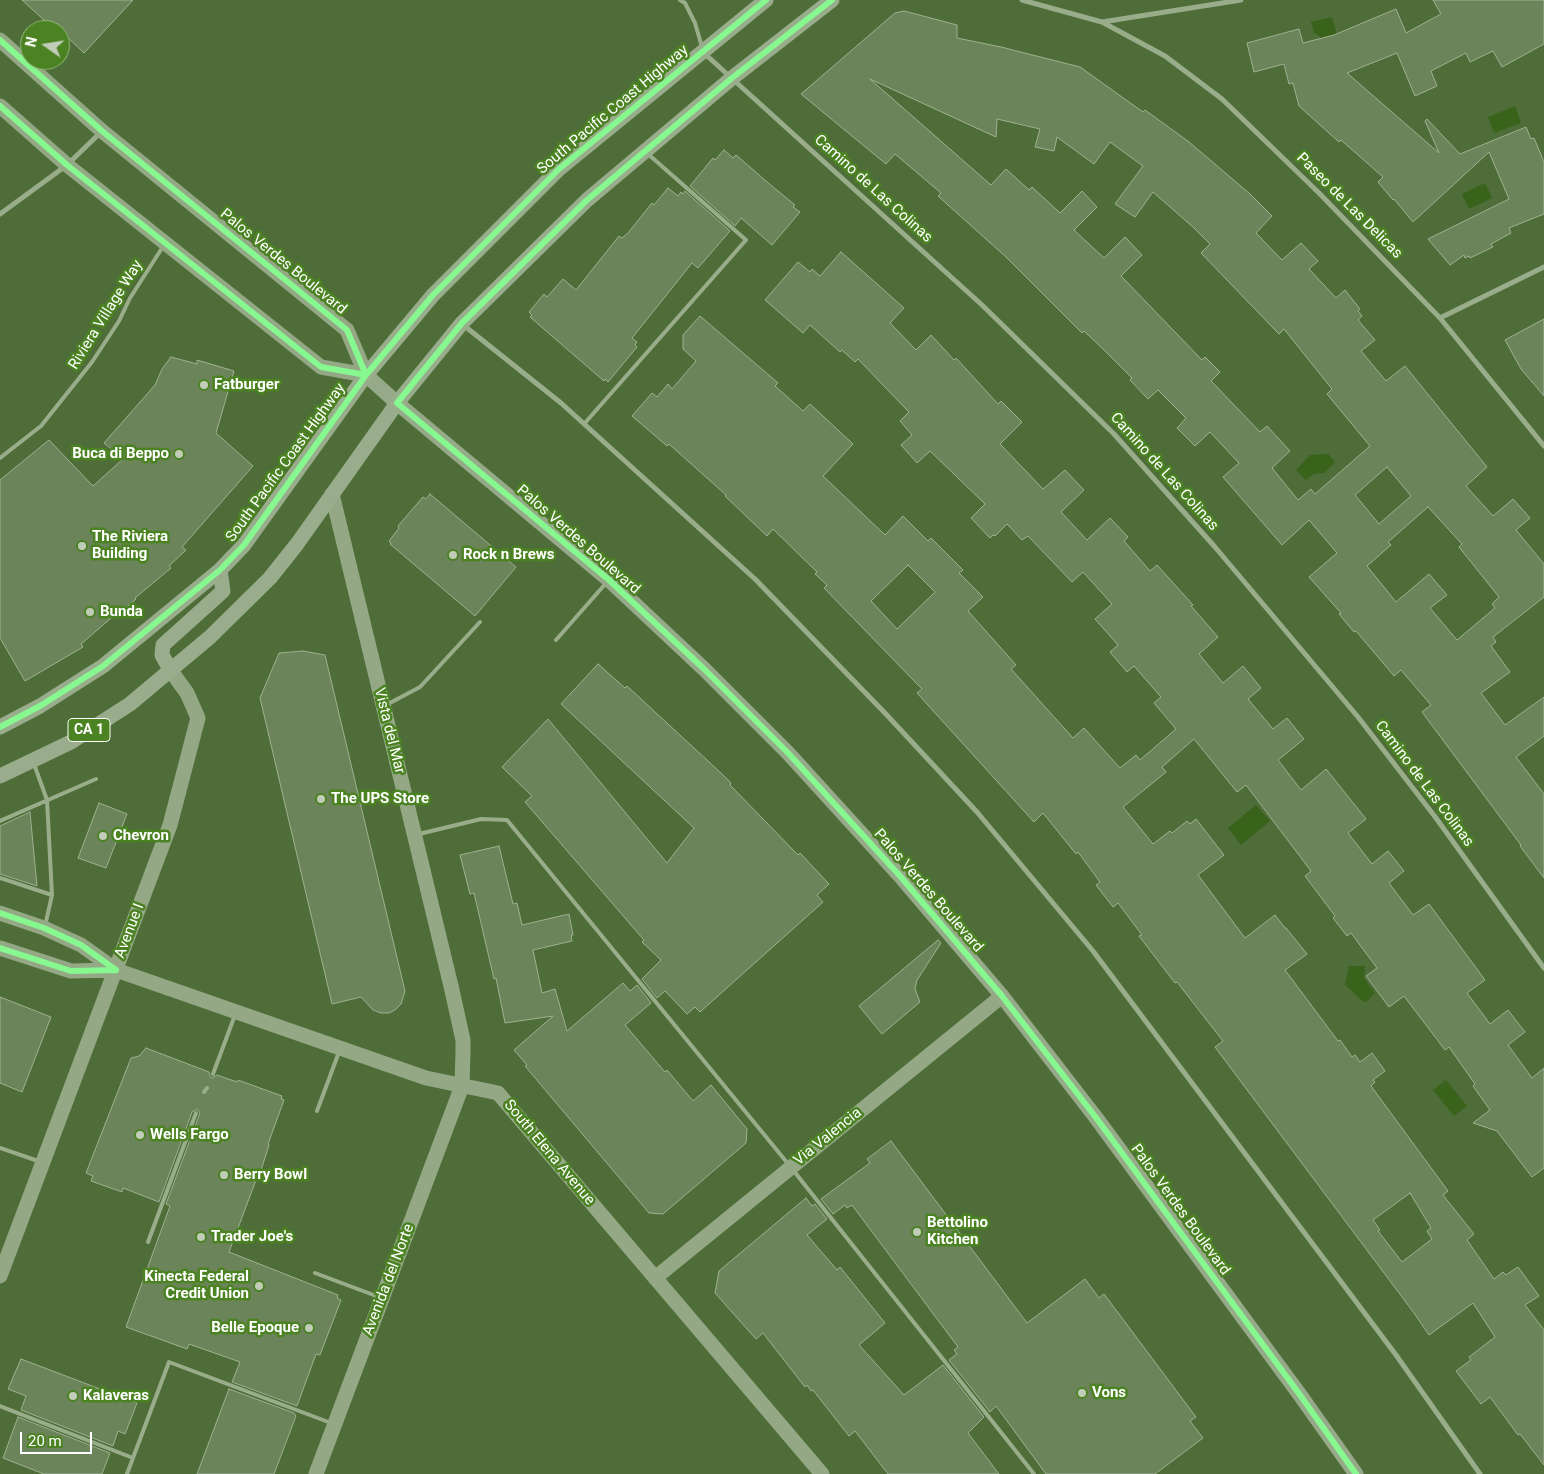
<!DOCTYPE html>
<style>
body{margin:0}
#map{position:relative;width:1544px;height:1474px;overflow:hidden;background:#4e6d38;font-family:Roboto,sans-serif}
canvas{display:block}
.north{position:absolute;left:20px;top:20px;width:50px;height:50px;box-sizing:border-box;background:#4b8322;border:1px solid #93b57a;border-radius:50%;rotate:283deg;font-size:14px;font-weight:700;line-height:20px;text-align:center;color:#fff}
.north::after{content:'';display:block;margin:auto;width:18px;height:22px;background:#c1ccb9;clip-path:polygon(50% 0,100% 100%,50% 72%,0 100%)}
.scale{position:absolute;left:20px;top:1432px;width:72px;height:22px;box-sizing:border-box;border:2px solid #fff;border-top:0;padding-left:6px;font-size:15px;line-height:18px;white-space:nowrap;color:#fff;-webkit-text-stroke:4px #4b8322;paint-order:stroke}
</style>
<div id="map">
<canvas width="1544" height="1474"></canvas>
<div class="north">N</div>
<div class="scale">20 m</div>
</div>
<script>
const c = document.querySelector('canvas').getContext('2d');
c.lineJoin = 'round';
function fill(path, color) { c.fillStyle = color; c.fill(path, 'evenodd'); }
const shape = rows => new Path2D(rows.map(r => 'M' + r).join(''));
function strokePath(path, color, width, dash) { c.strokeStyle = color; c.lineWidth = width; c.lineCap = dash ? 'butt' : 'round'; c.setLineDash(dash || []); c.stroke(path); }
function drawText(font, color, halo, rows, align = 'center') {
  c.font = font + ' Roboto,sans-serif'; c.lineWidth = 5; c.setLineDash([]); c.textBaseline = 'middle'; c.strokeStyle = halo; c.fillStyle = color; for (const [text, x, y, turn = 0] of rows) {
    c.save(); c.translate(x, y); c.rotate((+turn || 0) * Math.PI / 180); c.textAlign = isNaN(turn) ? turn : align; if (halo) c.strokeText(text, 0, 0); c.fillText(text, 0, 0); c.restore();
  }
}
const water = shape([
 [1332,17,1343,57,1321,44,1320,36,1314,33,1311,22],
 [1515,106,1521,123,1494,133,1488,117],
 [1485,183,1492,198,1469,209,1462,194],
 [1328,454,1335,462,1324,473,1314,474,1306,480,1296,470,1310,455],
 [1256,805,1270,821,1241,845,1228,828],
 [1349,966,1365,966,1364,978,1375,993,1365,1003,1345,985],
 [1446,1080,1467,1106,1454,1116,1433,1090]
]);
const building = shape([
 [22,0,133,0,84,53,64,34,62,37,60,35,60,30,55,30,22,0],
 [1433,0,1544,0,1544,44,1502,67,1493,51,1470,62,1466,53,1431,71,1437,86,1415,96,1397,53,1347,73,1439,153,1425,121,1427,119,1460,154,1526,127,1531,139,1534,138,1544,162,1544,214,1509,228,1511,233,1491,244,1493,247,1470,258,1469,256,1465,258,1464,255,1450,265,1428,239,1509,199,1489,152,1413,222,1394,199,1393,200,1378,182,1383,177,1341,140,1339,142,1299,106,1293,83,1289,84,1284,64,1254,72,1247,43,1299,29,1303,43,1334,35,1396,9,1406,33,1441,14,1433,0],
 [904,11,957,25,957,38,1001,47,1080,67,1143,112,1145,110,1189,142,1250,194,1272,216,1256,233,1282,260,1301,243,1318,261,1309,269,1336,298,1345,290,1360,309,1358,311,1362,316,1358,320,1375,340,1361,351,1386,381,1405,366,1487,467,1466,486,1493,516,1513,499,1530,518,1516,530,1544,564,1544,597,1493,637,1496,642,1491,646,1510,672,1481,693,1505,725,1544,697,1544,736,1516,757,1544,794,1544,878,1520,846,1521,845,1422,712,1431,705,1401,670,1394,676,1356,631,1354,632,1339,614,1341,613,1309,577,1337,553,1309,520,1282,545,1223,477,1239,463,1210,432,1195,446,1177,428,1186,418,1158,390,1148,399,1130,380,1132,378,1103,349,1084,331,1082,333,1006,257,938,196,941,193,895,154,886,164,801,94,895,13,904,11],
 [870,79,996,137,997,119,1040,129,1035,147,1054,151,1057,137,1094,164,1110,142,1143,166,1115,204,1135,217,1153,192,1194,228,1210,244,1201,253,1279,334,1284,329,1332,389,1327,394,1370,446,1315,494,1311,489,1298,500,1272,468,1290,451,1267,426,1260,432,1211,381,1220,372,1205,357,1202,360,1121,276,1142,255,1125,237,1104,258,1074,230,1097,207,1082,191,1060,213,1032,187,1029,190,1006,169,991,185,870,79],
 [1387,467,1411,496,1379,524,1355,495,1387,467],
 [1428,507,1462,544,1459,547,1499,597,1492,604,1495,608,1457,640,1430,608,1447,595,1429,574,1396,602,1367,566,1391,545,1388,542,1428,507],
 [724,150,733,158,736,155,773,187,795,205,793,207,800,212,772,245,741,218,735,226,690,186,713,158,715,160,724,150],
 [668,188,678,196,681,192,683,194,685,191,730,231,698,268,692,263,632,338,637,342,635,345,637,347,608,382,605,379,604,381,530,317,532,315,529,312,544,294,547,297,563,279,576,290,619,236,622,238,628,233,652,203,654,205,668,188],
 [841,252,904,308,890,323,916,350,931,335,954,360,956,358,998,404,1001,401,1022,422,1000,444,1043,489,1065,470,1084,490,1061,512,1087,540,1110,518,1128,537,1124,541,1150,571,1157,565,1193,605,1191,606,1218,637,1199,654,1223,683,1243,666,1261,688,1248,699,1273,729,1287,718,1304,739,1278,760,1301,790,1326,769,1366,819,1348,833,1372,864,1388,851,1404,871,1389,883,1413,915,1429,904,1485,980,1467,993,1490,1024,1508,1010,1525,1032,1508,1045,1532,1078,1544,1068,1544,1168,1532,1177,1497,1131,1473,1123,1490,1110,1473,1086,1475,1084,1449,1047,1445,1050,1404,996,1389,1007,1366,976,1377,968,1351,933,1347,936,1333,918,1335,916,1305,876,1311,871,1246,785,1237,792,1194,739,1162,767,1166,772,1123,807,1153,844,1170,831,1172,833,1187,821,1190,824,1196,819,1224,855,1198,875,1245,938,1275,915,1285,928,1286,928,1307,954,1285,970,1338,1041,1340,1040,1352,1057,1355,1055,1360,1062,1372,1053,1385,1071,1373,1080,1375,1082,1371,1086,1448,1191,1443,1195,1474,1234,1467,1240,1494,1279,1503,1272,1506,1275,1518,1267,1539,1296,1525,1305,1544,1330,1544,1465,1520,1434,1518,1435,1490,1397,1481,1404,1456,1371,1471,1360,1469,1357,1495,1337,1473,1303,1429,1335,1414,1313,1215,1047,1223,1041,1177,982,1175,983,1139,936,1142,935,1118,903,1113,907,1096,885,1100,882,1078,852,1076,854,1043,813,1034,822,917,693,922,689,824,588,827,585,815,574,817,572,773,529,767,536,725,496,726,495,669,444,667,446,632,416,652,393,657,397,668,384,672,389,696,361,683,349,683,335,700,316,778,383,775,386,803,411,810,404,853,444,823,476,885,535,903,516,928,541,931,538,963,570,959,573,983,597,968,611,1016,665,1011,669,1073,738,1084,728,1120,768,1136,755,1140,760,1176,729,1154,703,1161,697,1134,666,1127,672,1110,652,1118,645,1095,619,1112,604,1083,572,1072,582,1028,536,1022,540,1007,524,995,536,993,535,990,538,971,518,985,504,930,451,917,463,901,445,912,435,900,421,909,412,858,359,855,362,842,350,840,352,810,325,803,333,765,300,798,262,810,272,812,269,820,276,841,252],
 [908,565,935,592,897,629,871,601,908,565],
 [1410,1193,1431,1228,1427,1231,1432,1239,1402,1262,1378,1231,1380,1230,1373,1220,1410,1193],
 [1544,319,1544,396,1521,369,1505,340,1544,319],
 [171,357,197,364,197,360,234,371,216,433,253,466,182,547,186,550,169,566,171,568,135,598,136,599,118,615,117,613,81,644,83,647,25,681,0,638,0,480,49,440,93,486,123,459,104,443,155,385,162,369,171,357],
 [430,494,516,567,475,616,390,544,391,543,389,541,399,528,398,526,423,497,426,499,430,494],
 [303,651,325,655,405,991,401,1004,395,1010,389,1013,381,1013,373,1010,361,997,332,1004,260,698,279,653,303,651],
 [598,664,625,688,627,686,722,774,731,783,730,785,798,855,800,853,829,884,817,895,823,902,700,1012,695,1007,687,1014,665,991,657,998,642,979,661,960,642,942,644,940,525,802,532,796,502,767,548,719,667,863,694,828,561,704,598,664],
 [99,803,127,814,106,868,78,858,99,803],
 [30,812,37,886,0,874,0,826,30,812],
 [499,846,513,904,517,903,522,925,569,914,573,935,571,935,572,941,533,950,542,993,555,989,567,1031,623,983,630,991,637,985,651,1003,625,1025,665,1072,667,1070,693,1101,711,1085,747,1129,746,1143,663,1214,649,1213,525,1066,527,1065,514,1050,553,1016,505,1023,496,978,494,979,474,893,470,894,460,855,499,846],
 [938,940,941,943,917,980,915,989,920,1002,882,1034,859,1006,938,940],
 [0,997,51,1017,22,1092,0,1083,0,997],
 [146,1048,209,1072,210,1076,212,1078,217,1075,237,1082,238,1080,282,1096,281,1099,284,1100,268,1144,269,1145,258,1180,256,1180,229,1252,338,1295,337,1298,341,1300,320,1355,316,1354,297,1406,232,1382,240,1362,189,1344,187,1349,126,1327,170,1206,166,1204,200,1113,197,1109,192,1112,159,1202,123,1188,122,1192,91,1181,93,1176,86,1173,131,1058,139,1056,146,1048],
 [891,1141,1027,1323,1085,1279,1099,1298,1104,1294,1196,1417,1190,1421,1203,1438,1155,1474,1046,1474,996,1406,990,1412,949,1360,957,1354,954,1350,958,1347,852,1205,847,1208,845,1205,833,1214,821,1199,870,1163,867,1159,891,1141],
 [806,1198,812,1206,815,1204,827,1219,807,1235,837,1270,840,1267,885,1323,859,1345,904,1395,943,1365,984,1417,968,1433,999,1474,888,1474,855,1431,849,1436,813,1390,811,1391,807,1385,805,1387,763,1333,756,1339,715,1293,719,1271,806,1198],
 [21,1359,137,1403,125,1434,118,1431,113,1446,21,1410,26,1396,8,1389,21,1359],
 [229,1389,294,1413,296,1416,274,1474,197,1474,229,1389],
 [18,1417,110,1453,102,1474,44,1474,3,1458,18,1417]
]);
const lane = shape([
 [680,0,685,3,695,23,702,47],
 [584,424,746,240,648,154],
 [0,458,41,426,92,362,119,321,130,298,164,245],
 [556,640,607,582],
 [388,704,420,687,480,622],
 [34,764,47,800,52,895,45,926],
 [0,821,96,779],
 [419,834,481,819,507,820,789,1165],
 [0,878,52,895],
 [213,1074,235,1015],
 [204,1092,207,1088],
 [317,1111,339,1052],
 [0,1148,41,1162],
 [793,1170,1034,1474],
 [148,1242,196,1113],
 [315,1273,379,1297],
 [0,1406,133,1458],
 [127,1474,169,1362,331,1423]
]);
const street = shape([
 [1022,0,1102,22,1241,0],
 [1102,22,1165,56,1222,99,1319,193,1440,318,1544,446],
 [705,54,982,305,1114,434,1215,547,1358,717,1436,818,1544,968],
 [0,214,67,165,100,133],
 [1440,318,1544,267],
 [462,324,561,403,755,579,884,712,977,812,1093,951,1396,1355,1480,1474]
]);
const secondary = shape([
 [0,40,102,131,347,330,366,375],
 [0,106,67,165,321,367,366,375],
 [0,913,44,928,81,945,116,970,426,1078,498,1093,822,1474],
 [0,948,71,971,116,970],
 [0,1276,170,825,198,718,187,693,171,671],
 [655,1278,1002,996],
 [316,1474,462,1086,463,1051,463,1040,451,986,332,494]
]);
const primary = shape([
 [366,375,397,403,609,580,703,668,789,754,900,876,1002,996,1097,1119,1300,1395,1356,1474]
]);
const highway = shape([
 [171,671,162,655,163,645,223,591,220,570],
 [0,727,40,706,103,666,220,570,244,545,366,375,433,295,559,169,766,0],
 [0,776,71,742,130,704,210,637,270,578,297,544,397,403,462,323,587,200,732,78,832,0]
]);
const cycleway = shape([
 [832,0,732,78,587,200,462,323,397,403,609,580,703,668,789,754,900,876,1002,996,1097,1119,1300,1395,1356,1474],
 [0,40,102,131,347,330,366,375],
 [0,106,67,165,321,367,366,375],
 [0,727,40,706,103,666,220,570,244,545,366,375,433,295,559,169,766,0],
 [0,913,44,928,81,945,116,970],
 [0,948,71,971,116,970]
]);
const markers = [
 [204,385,5,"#c1ccb9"],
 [179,454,5,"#c1ccb9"],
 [82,546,5,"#c1ccb9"],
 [453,555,5,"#c1ccb9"],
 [90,612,5,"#c1ccb9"],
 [321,799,5,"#c1ccb9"],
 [103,836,5,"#c1ccb9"],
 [140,1135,5,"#c1ccb9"],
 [224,1175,5,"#c1ccb9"],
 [917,1232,5,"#c1ccb9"],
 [201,1237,5,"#c1ccb9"],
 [259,1286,5,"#c1ccb9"],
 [309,1328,5,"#c1ccb9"],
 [1082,1393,5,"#c1ccb9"],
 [73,1396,5,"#c1ccb9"]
];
const shields = [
 [89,730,42]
];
const shieldNames = [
 ["CA 1",89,730]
];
const streetNames = [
 ["South Pacific Coast Highway",613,110,-40],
 ["Camino de Las Colinas",873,189,42],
 ["Paseo de Las Delicas",1349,206,45],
 ["Palos Verdes Boulevard",283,262,39],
 ["Riviera Village Way",106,315,-58],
 ["South Pacific Coast Highway",286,463,-54],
 ["Camino de Las Colinas",1164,472,48],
 ["Palos Verdes Boulevard",578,540,41],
 ["Vista del Mar",389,731,76],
 ["Camino de Las Colinas",1424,784,53],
 ["Palos Verdes Boulevard",928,891,49],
 ["Avenue I",130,931,-69],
 ["Via Valencia",828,1137,-39],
 ["South Elena Avenue",549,1153,50],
 ["Palos Verdes Boulevard",1180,1210,54],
 ["Avenida del Norte",389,1280,-69]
];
const poiNames = [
 ["Fatburger",214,385],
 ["Buca di Beppo",169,454,"right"],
 ["The Riviera",92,537],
 ["Building",92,554],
 ["Rock n Brews",463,555],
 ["Bunda",100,612],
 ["The UPS Store",331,799],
 ["Chevron",113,836],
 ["Wells Fargo",150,1135],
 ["Berry Bowl",234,1175],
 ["Bettolino",927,1223],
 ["Kitchen",927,1240],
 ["Trader Joe's",211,1237],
 ["Kinecta Federal",249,1277,"right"],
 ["Credit Union",249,1294,"right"],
 ["Belle Epoque",299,1328,"right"],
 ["Vons",1092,1393],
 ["Kalaveras",83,1396]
];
fill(water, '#39631a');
fill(building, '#6c845a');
strokePath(building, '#9fb192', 1);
strokePath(lane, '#99ad8a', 4);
strokePath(street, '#99ad8a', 5);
strokePath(secondary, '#94a885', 15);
strokePath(primary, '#96a989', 15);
strokePath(highway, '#99ac8c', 15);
strokePath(cycleway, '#87f88f', 6);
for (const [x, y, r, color] of markers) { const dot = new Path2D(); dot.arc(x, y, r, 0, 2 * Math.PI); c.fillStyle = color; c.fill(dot); strokePath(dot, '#4b8322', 2); }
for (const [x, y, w] of shields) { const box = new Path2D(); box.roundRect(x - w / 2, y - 11.5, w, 23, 4); c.fillStyle = '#4b8322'; c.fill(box); strokePath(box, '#fff', 1); }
drawText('bold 14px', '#fff', null, shieldNames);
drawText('15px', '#fff', '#4b8322', streetNames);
drawText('bold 15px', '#fff', '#4b8322', poiNames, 'left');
</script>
